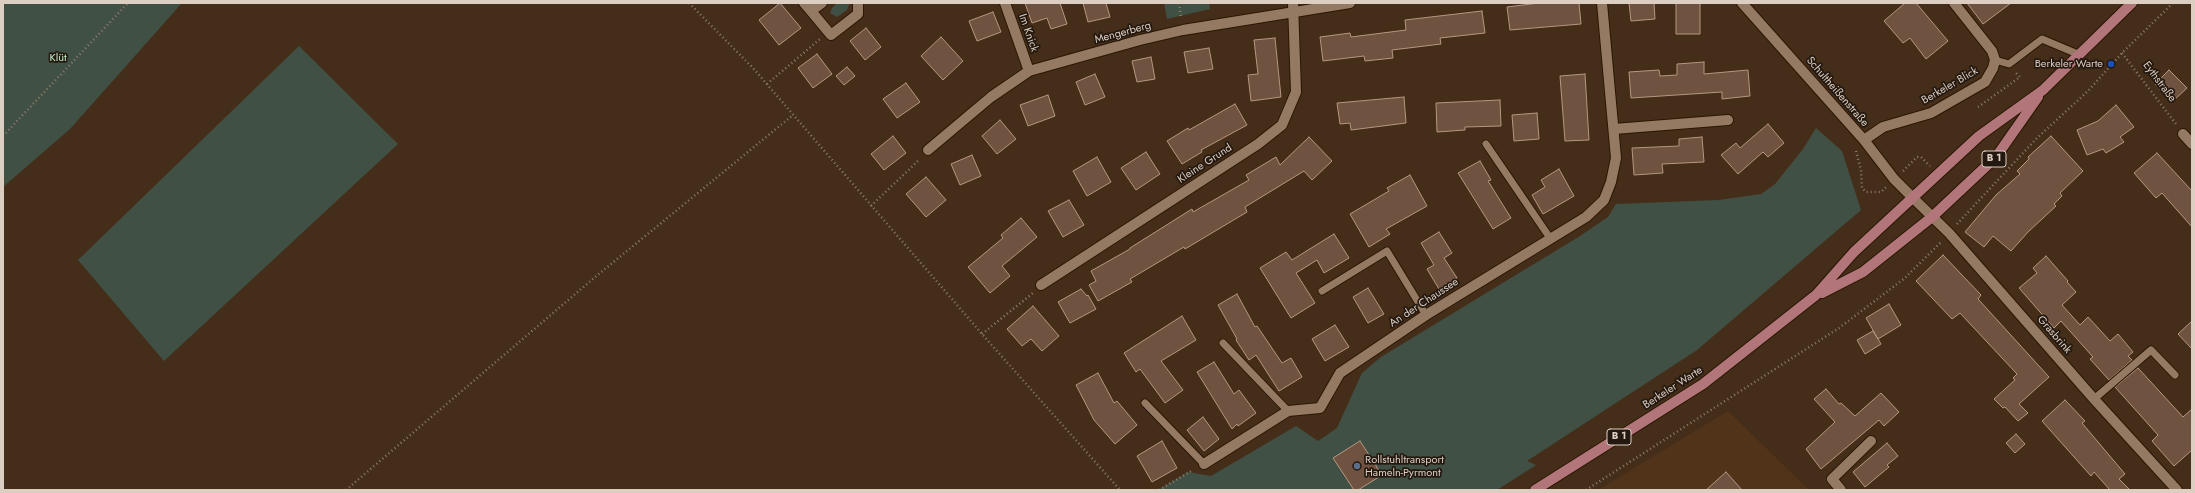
<!DOCTYPE html>
<meta charset="utf-8">
<style>
body{margin:0}
#map{position:relative;width:2195px;height:493px;overflow:hidden;background:#452e19;font-family:Jost,sans-serif}
canvas{display:block}
.frame{position:absolute;inset:0;border:4px solid #ddcec2;pointer-events:none}
</style>
<div id="map">
<canvas width="2195" height="493"></canvas>
<div class="frame"></div>
</div>
<script>
const c = document.querySelector('canvas').getContext('2d');
c.lineJoin = 'round';
function fill(path, color) { c.fillStyle = color; c.fill(path, 'evenodd'); }
const shape = rows => new Path2D(rows.map(r => 'M' + r).join(''));
function strokePath(path, color, width, dash) { c.strokeStyle = color; c.lineWidth = width; c.lineCap = dash ? 'butt' : 'round'; c.setLineDash(dash || []); c.stroke(path); }
function drawText(font, color, halo, rows, align = 'center') {
  c.font = font + ' Jost,sans-serif'; c.lineWidth = 3.5; c.setLineDash([]); c.textBaseline = 'middle'; c.strokeStyle = halo; c.fillStyle = color; for (const [text, x, y, turn = 0] of rows) {
    c.save(); c.translate(x, y); c.rotate((+turn || 0) * Math.PI / 180); c.textAlign = isNaN(turn) ? turn : align; if (halo) c.strokeText(text, 0, 0); c.fillText(text, 0, 0); c.restore();
  }
}
const built = shape([
 [1728,411,1809,490,1598,490]
]);
const green = shape([
 [3,3,182,3,70,129,3,187],
 [837,3,849,3,849,5,847,10,837,17,830,13,832,8],
 [1164,3,1209,3,1210,9,1167,19],
 [299,46,398,144,164,361,78,260],
 [1816,128,1842,151,1861,210,1697,350,1527,461,1536,465,1497,490,1158,490,1188,472,1211,476,1296,426,1318,441,1337,428,1362,373,1381,357,1580,236,1608,217,1616,204,1719,200,1761,194,1775,184,1803,149]
]);
const building = shape([
 [780,3,801,28,779,45,759,20,780,3],
 [1025,3,1060,3,1067,24,1051,29,1047,18,1032,23,1025,3],
 [1083,3,1106,3,1110,17,1088,22,1083,3],
 [1539,3,1579,3,1581,24,1510,30,1507,7,1539,3],
 [1629,3,1654,3,1655,19,1631,21,1629,3],
 [1676,3,1700,3,1700,34,1676,34,1676,3],
 [1905,3,1916,3,1948,41,1926,59,1910,38,1903,43,1884,21,1905,3],
 [1967,3,2011,3,1983,24,1967,3],
 [1482,11,1485,33,1440,38,1441,44,1392,50,1393,58,1365,61,1364,56,1323,61,1320,37,1350,33,1351,37,1406,30,1405,20,1482,11],
 [993,12,1001,32,977,41,969,21,993,12],
 [866,28,881,47,865,60,850,41,866,28],
 [941,37,963,61,943,80,921,56,941,37],
 [1275,38,1281,97,1251,101,1248,75,1258,74,1254,40,1275,38],
 [1209,48,1213,69,1188,73,1184,52,1209,48],
 [817,54,832,74,813,88,798,68,817,54],
 [1151,57,1155,79,1137,82,1132,61,1151,57],
 [1704,62,1704,74,1748,70,1750,96,1722,99,1722,92,1631,98,1629,72,1659,70,1660,76,1677,75,1677,64,1704,62],
 [847,67,855,76,844,85,836,76,847,67],
 [2169,70,2187,88,2172,102,2155,84,2169,70],
 [1095,74,1105,97,1085,105,1076,82,1095,74],
 [1585,74,1589,140,1565,141,1560,76,1585,74],
 [906,83,920,102,897,118,883,99,906,83],
 [1048,95,1055,116,1028,126,1020,105,1048,95],
 [1404,97,1406,123,1351,130,1350,123,1340,124,1337,103,1404,97],
 [1500,100,1501,126,1465,127,1465,130,1437,132,1436,103,1500,100],
 [1235,104,1247,125,1201,150,1202,152,1182,164,1167,141,1188,128,1189,130,1235,104],
 [2116,105,2134,127,2120,137,2124,142,2106,153,2103,149,2087,155,2077,130,2098,121,2116,105],
 [1537,113,1539,139,1514,141,1512,115,1537,113],
 [1000,120,1016,139,997,154,982,136,1000,120],
 [1768,124,1784,143,1768,157,1763,152,1738,174,1721,155,1736,143,1740,148,1768,124],
 [893,136,906,153,884,170,871,154,893,136],
 [2051,136,2083,171,2060,193,2062,196,2054,204,2056,206,2028,232,2011,251,1993,236,1984,247,1965,232,1996,195,2020,174,2017,171,2029,159,2028,157,2051,136],
 [1309,137,1332,161,1312,180,1304,171,1245,207,1247,212,1185,249,1184,247,1130,279,1132,282,1098,301,1089,285,1096,281,1091,271,1130,249,1130,248,1192,209,1193,212,1249,180,1246,175,1276,157,1280,165,1309,137],
 [1702,137,1704,162,1662,164,1663,173,1634,175,1632,148,1679,146,1679,139,1702,137],
 [1146,152,1160,174,1136,190,1121,168,1146,152],
 [2157,153,2192,191,2192,227,2162,193,2156,198,2134,173,2157,153],
 [972,155,981,176,960,185,951,164,972,155],
 [1097,157,1111,182,1087,196,1073,171,1097,157],
 [1480,161,1491,180,1488,181,1511,218,1493,229,1458,173,1480,161],
 [1559,169,1574,196,1543,214,1532,195,1545,187,1541,180,1559,169],
 [1410,175,1427,206,1386,229,1390,234,1369,247,1350,214,1389,191,1387,188,1410,175],
 [926,177,946,200,926,217,906,194,926,177],
 [1069,200,1084,225,1063,237,1048,211,1069,200],
 [1021,218,1037,237,1002,266,1010,276,990,293,968,267,1003,238,1001,235,1021,218],
 [1439,232,1452,253,1444,258,1457,278,1439,289,1427,269,1434,265,1421,243,1439,232],
 [1334,234,1349,258,1324,273,1317,260,1296,273,1315,303,1291,318,1260,268,1286,252,1292,260,1334,234],
 [1943,255,1981,295,1978,299,2049,377,2019,404,2028,413,2018,421,2005,407,2003,408,1994,399,2015,380,2013,378,2017,374,1960,313,1952,319,1916,281,1943,255],
 [2046,256,2068,281,2067,282,2076,292,2062,305,2080,325,2088,317,2110,341,2118,334,2133,352,2128,356,2132,360,2109,380,2090,359,2093,357,2061,321,2054,328,2019,288,2037,273,2033,268,2046,256],
 [1368,288,1384,314,1368,323,1353,297,1368,288],
 [1081,289,1087,296,1088,295,1096,309,1070,323,1058,302,1081,289],
 [1237,294,1255,327,1257,326,1282,363,1291,358,1302,377,1279,391,1256,355,1249,360,1236,340,1237,339,1218,305,1237,294],
 [1889,304,1901,325,1878,339,1866,318,1889,304],
 [1033,306,1059,336,1042,351,1031,339,1022,346,1007,329,1033,306],
 [1182,316,1196,340,1161,361,1183,390,1165,403,1140,369,1136,372,1124,353,1182,316],
 [2192,321,2192,349,2178,334,2192,321],
 [1335,325,1349,347,1325,361,1312,339,1335,325],
 [1873,331,1881,344,1865,354,1857,340,1873,331],
 [1214,362,1234,394,1239,390,1256,413,1238,426,1237,424,1232,429,1197,372,1214,362],
 [2138,368,2183,417,2192,409,2192,450,2174,466,2152,441,2158,435,2115,387,2138,368],
 [1098,373,1114,403,1117,401,1137,425,1115,444,1094,420,1076,385,1098,373],
 [1826,389,1839,404,1841,403,1855,416,1881,393,1899,412,1884,426,1879,420,1821,469,1806,449,1835,422,1814,399,1826,389],
 [2065,400,2085,421,2082,423,2125,474,2119,479,2130,490,2110,490,2094,472,2091,476,2042,421,2065,400],
 [1203,417,1219,439,1204,451,1187,430,1203,417],
 [2016,434,2025,444,2015,453,2006,443,2016,434],
 [1162,441,1177,468,1152,482,1137,456,1162,441],
 [1360,441,1382,475,1358,490,1354,490,1333,458,1360,441],
 [1887,443,1898,456,1887,465,1889,467,1865,487,1853,472,1887,443],
 [1726,472,1742,490,1706,490,1726,472]
]);
const path = shape([
 [689,3,753,68,982,334,1120,490],
 [1179,3,1181,18],
 [2122,53,2176,124],
 [767,84,820,39],
 [1978,107,2020,77,2015,72],
 [3,136,128,3],
 [1856,151,1861,170,1862,188,1866,192,1881,192,1886,187],
 [1903,171,1917,157,1921,157,1930,166],
 [871,206,920,159],
 [1957,224,2037,138,2088,91,2122,53,2173,3],
 [982,334,1033,293],
 [346,490,594,278,793,115],
 [1159,490,1193,470],
 [1586,490,1839,328,1905,278,1942,241]
]);
const service = shape([
 [1995,60,2009,64,2042,39,2080,55],
 [1486,144,1550,238],
 [1322,291,1387,251,1426,315],
 [1223,343,1288,411],
 [2094,399,2151,350,2175,375],
 [1145,403,1204,464]
]);
const minor = shape([
 [804,3,811,11,822,3],
 [1005,3,1029,71],
 [1742,3,1864,140,1894,179,1913,198],
 [811,11,831,35,858,14,858,3],
 [1614,129,1728,120],
 [2183,134,2192,144],
 [1864,140,1883,127,1931,113,1985,82,1993,68,1995,60,1992,51,1954,3],
 [928,150,991,97,1029,71,1140,40,1183,30,1350,3],
 [1041,285,1258,144,1282,125,1296,92,1293,3],
 [1204,464,1288,411,1320,408,1340,373,1426,315,1586,217,1604,200,1611,182,1616,158,1602,3],
 [1841,490,1832,479,1871,441]
]);
const tertiary = shape([
 [1913,198,1949,233,2094,399,2177,490]
]);
const primary = shape([
 [1822,293,1863,272,1932,217,1996,157,2038,97],
 [1535,490,1703,384,1816,295,1854,252,1979,136,2043,90,2132,3]
]);
const markers = [
 [2111,64,4,"#1a4fb4"],
 [1357,466,4,"#5c6f8a"]
];
const shields = [
 [1994,159,24],
 [1619,437,24]
];
const shieldNames = [
 ["B 1",1994,159],
 ["B 1",1619,437]
];
const streetNames = [
 ["Im Knick",1028,33,71],
 ["Mengerberg",1123,33,-15],
 ["Eythstraße",2159,82,53],
 ["Berkeler Blick",1950,86,-30],
 ["Schultheißenstraße",1837,92,49],
 ["Kleine Grund",1205,164,-33],
 ["An der Chaussee",1424,303,-33],
 ["Grasbrink",2054,335,49],
 ["Berkeler Warte",1673,388,-33]
];
const parkNames = [
 ["Klüt",58,58]
];
const poiNames = [
 ["Berkeler Warte",2103,64],
 ["Rollstuhltransport",1365,460,"left"],
 ["Hameln-Pyrmont",1365,473,"left"]
];
fill(built, '#503319');
fill(green, '#415044');
fill(building, '#6f5340');
strokePath(building, '#b59782', 1);
strokePath(service, '#2b1602', 9);
strokePath(minor, '#2b1602', 12);
strokePath(tertiary, '#2b1602', 12);
strokePath(primary, '#2b1602', 12);
strokePath(path, '#8f7c6c', 2.5, [1, 3]);
strokePath(service, '#957a63', 7);
strokePath(minor, '#957a63', 10);
strokePath(tertiary, '#957a63', 10);
strokePath(primary, '#b2757a', 10);
for (const [x, y, r, color] of markers) { const dot = new Path2D(); dot.arc(x, y, r, 0, 2 * Math.PI); c.fillStyle = color; c.fill(dot); strokePath(dot, '#241910', 1.5); }
for (const [x, y, w] of shields) { const box = new Path2D(); box.roundRect(x - w / 2, y - 8, w, 16, 3); c.fillStyle = '#241910'; c.fill(box); strokePath(box, '#ddcec2', 1); }
drawText('bold 10px', '#ddcec2', null, shieldNames);
drawText('11px', '#ddcec2', '#241910', streetNames);
drawText('11px', '#c2f1ca', '#241910', parkNames);
drawText('11px', '#ddcec2', '#241910', poiNames, 'right');
</script>
